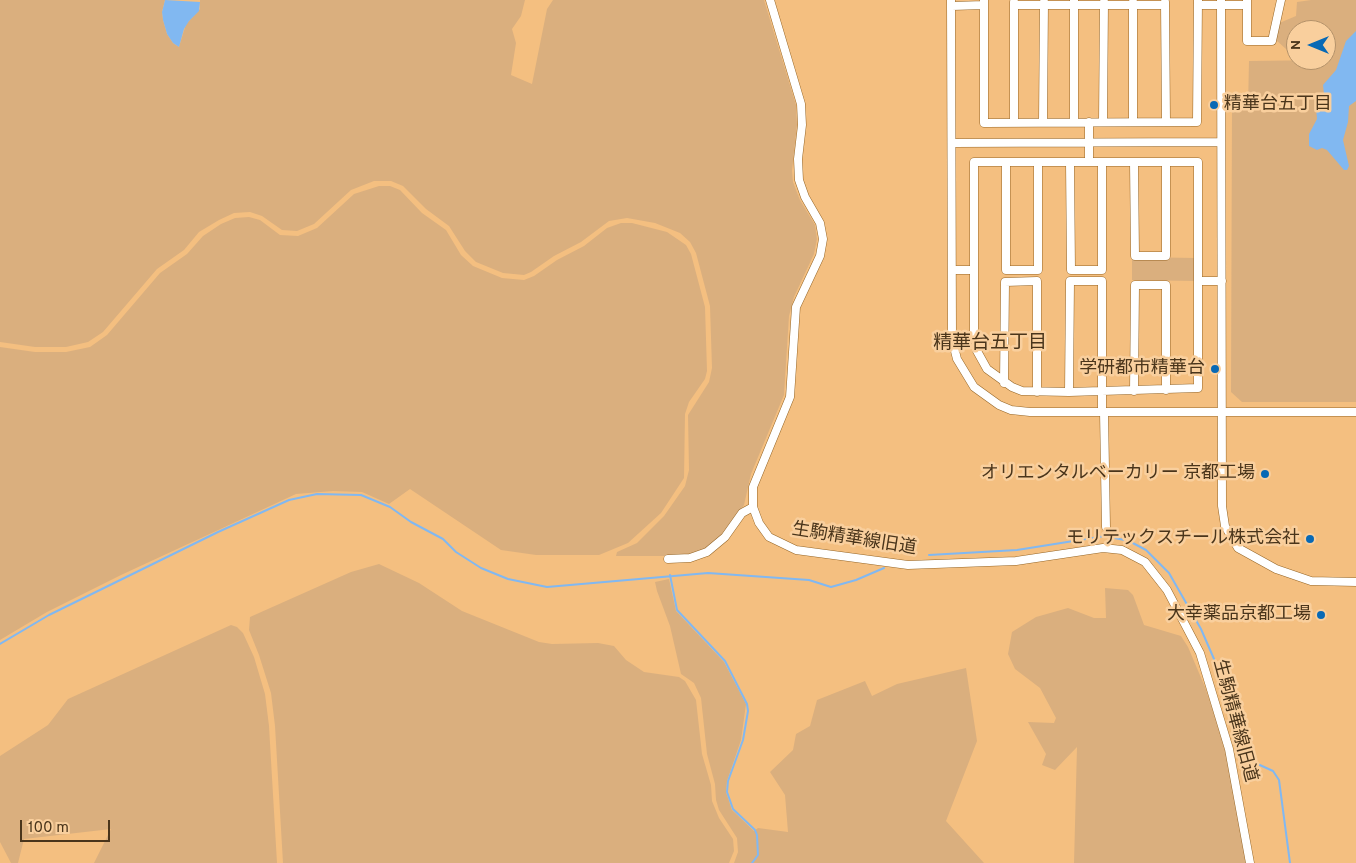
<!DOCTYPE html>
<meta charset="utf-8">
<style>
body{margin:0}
#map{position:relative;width:1356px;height:863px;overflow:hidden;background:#f4bf80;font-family:Overpass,sans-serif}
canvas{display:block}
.north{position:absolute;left:1286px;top:20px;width:50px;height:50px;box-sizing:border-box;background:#f9cf9d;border:1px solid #b39169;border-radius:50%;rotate:270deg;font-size:14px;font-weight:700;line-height:20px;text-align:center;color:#4a351b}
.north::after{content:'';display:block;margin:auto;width:18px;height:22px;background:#0869b5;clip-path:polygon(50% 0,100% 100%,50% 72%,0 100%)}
.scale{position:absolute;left:20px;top:820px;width:90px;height:22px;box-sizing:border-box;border:2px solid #4a351b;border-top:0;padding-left:6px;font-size:15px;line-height:18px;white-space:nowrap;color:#4a351b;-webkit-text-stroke:4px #f9cf9d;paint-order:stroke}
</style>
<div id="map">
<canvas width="1356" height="863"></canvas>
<div class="north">N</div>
<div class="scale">100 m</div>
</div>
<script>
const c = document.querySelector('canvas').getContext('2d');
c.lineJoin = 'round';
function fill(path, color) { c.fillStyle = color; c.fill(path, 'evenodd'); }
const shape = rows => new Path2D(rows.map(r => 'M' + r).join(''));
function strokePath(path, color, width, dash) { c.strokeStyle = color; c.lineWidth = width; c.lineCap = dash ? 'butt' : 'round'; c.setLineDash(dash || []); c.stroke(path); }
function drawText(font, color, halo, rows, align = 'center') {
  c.font = font + ' Overpass,"Noto Sans JP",sans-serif'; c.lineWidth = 5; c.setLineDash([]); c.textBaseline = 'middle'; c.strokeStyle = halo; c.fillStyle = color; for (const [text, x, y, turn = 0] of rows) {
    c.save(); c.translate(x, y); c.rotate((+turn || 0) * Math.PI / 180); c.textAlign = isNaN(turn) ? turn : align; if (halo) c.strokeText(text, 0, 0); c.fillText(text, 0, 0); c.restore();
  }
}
const green = shape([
 [0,0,165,0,162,12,163,20,167,34,173,43,179,47,186,24,200,9,200,0,525,0,521,16,512,29,516,43,511,75,532,84,547,9,553,0,764,0,796,105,797,125,792,171,793,182,800,200,815,225,817,239,814,254,794,297,789,316,784,395,751,474,744,505,722,536,703,551,684,556,616,556,617,552,637,543,664,516,685,486,689,470,688,415,709,382,712,368,710,306,696,253,690,242,680,233,655,223,627,218,609,221,581,242,554,256,531,272,524,275,503,273,476,262,465,251,449,226,426,209,403,186,391,181,374,181,351,190,314,224,297,231,282,230,262,216,250,212,234,213,219,220,199,232,184,250,157,269,103,332,88,342,66,347,35,347,0,342],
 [1311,0,1356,0,1356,402,1242,402,1231,392,1232,107,1248,107,1249,61,1326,60,1326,30,1296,30,1296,58,1276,40,1277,24,1296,16,1297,2],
 [379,186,390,186,400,190,422,213,446,230,461,255,473,266,502,278,524,280,534,276,557,260,584,246,607,228,621,223,632,223,667,232,686,245,691,254,705,307,707,371,705,379,689,402,685,414,684,478,661,513,628,543,599,555,536,555,501,550,410,489,389,504,362,492,333,491,296,494,121,575,47,612,0,640,0,347,35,352,66,352,90,347,107,335,160,273,187,254,203,236,221,224,235,218,249,217,260,220,280,235,298,236,317,228,354,194],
 [1132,257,1196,258,1196,281,1132,280],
 [379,564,419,583,462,611,539,642,552,644,598,643,614,646,626,660,644,672,679,677,685,681,696,700,702,754,711,785,712,801,719,818,733,839,734,851,729,863,283,863,275,726,271,693,259,655,249,630,250,617,351,572],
 [669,579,676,611,724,662,746,704,741,740,727,781,726,792,732,810,754,831,758,828,788,832,785,795,770,772,793,750,796,734,810,726,817,700,865,681,872,696,897,684,966,668,977,741,946,821,984,863,734,863,738,852,737,838,719,810,716,800,715,784,707,754,701,698,694,683,681,674,670,626,657,591,655,582],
 [1105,588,1128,590,1133,595,1144,625,1181,636,1188,647,1205,687,1224,742,1248,863,1074,863,1077,747,1055,770,1042,765,1046,754,1028,722,1054,723,1056,718,1040,688,1015,669,1008,654,1012,632,1036,617,1068,608,1094,618,1106,618],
 [231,625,237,627,243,633,254,657,265,694,269,726,277,863,94,863,111,829,24,839,18,863,11,863,0,842,0,756,48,725,68,699]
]);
const water = shape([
 [165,0,200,2,199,11,189,21,184,29,179,47,173,43,167,34,163,20,162,12],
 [1356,31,1356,101,1349,106,1348,122,1343,140,1349,166,1347,170,1344,170,1327,150,1322,148,1317,150,1309,146,1309,134,1317,119,1316,107,1324,94,1323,85,1336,70,1346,41]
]);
const stream = shape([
 [929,555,1017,550,1105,536,1129,541,1146,550,1169,573,1201,629,1214,659,1242,752,1251,761,1273,771,1279,780,1290,863],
 [670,575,677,610,725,661,747,704,748,711,743,740,728,781,727,792,733,809,755,830,757,835,758,855,752,863],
 [0,644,49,615,218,532,289,500,317,494,361,495,390,507,411,522,443,539,456,552,481,568,508,579,547,587,708,573,809,580,831,587,856,580,884,568]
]);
const minor = shape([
 [770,0,801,104,802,125,798,159,799,180,805,197,820,223,823,239,820,256,796,307,790,397,753,487,753,507,759,523,769,537,796,550,908,565,1016,561,1103,548,1122,550,1145,562,1167,590,1200,653,1229,749,1250,863],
 [951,0,952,339,957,359,974,387,999,405,1011,410,1030,412,1356,412],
 [984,0,984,123,1197,122,1198,0],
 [1074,0,1074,122],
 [1221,0,1222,506,1225,526,1238,548,1276,569,1311,581,1356,582],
 [1247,0,1247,41,1272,41,1281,0],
 [1133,2,1133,122],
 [1165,2,1166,122],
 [1014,5,1165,5],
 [1198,5,1247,5],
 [952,6,984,5],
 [1014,122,1014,2],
 [1043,122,1044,2],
 [1103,122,1104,2],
 [952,143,1221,142],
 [1006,162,1006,270,1038,270,1038,162],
 [1070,162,1071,270,1102,270,1102,162],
 [1089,162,1089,122],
 [1134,162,1135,256,1166,256,1166,162],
 [952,270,974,270,974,162,1198,162,1198,388,1069,392,1022,391,1012,387,987,369,977,351,974,334,974,270],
 [1198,281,1222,281],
 [1004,383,1005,282,1037,281,1037,392],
 [1134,391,1135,285,1166,285,1166,390],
 [1069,392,1070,281,1102,281,1102,412],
 [1104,412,1106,527],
 [668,559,690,558,707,552,725,537,742,513,753,507]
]);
const markers = [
 [1214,105,5,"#0869b5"],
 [1215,369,5,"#0869b5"],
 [1265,474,5,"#0869b5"],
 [1310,539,5,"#0869b5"],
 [1321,615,5,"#0869b5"]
];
const poiNames = [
 ["精華台五丁目",1224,105,"left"],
 ["学研都市精華台",1205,369],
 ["オリエンタルベーカリー 京都工場",1255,474],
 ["モリテックスチール株式会社",1300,539],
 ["大幸薬品京都工場",1311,615]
];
const streetNames = [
 ["生駒精華線旧道",854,540,9],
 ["生駒精華線旧道",1234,721,75]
];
const neighbourhoodNames = [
 ["精華台五丁目",990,344]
];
fill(green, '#daaf7e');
fill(water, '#81b8f1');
strokePath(stream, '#81b8f1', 2);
strokePath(minor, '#966626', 9);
strokePath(minor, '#fff', 8);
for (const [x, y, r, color] of markers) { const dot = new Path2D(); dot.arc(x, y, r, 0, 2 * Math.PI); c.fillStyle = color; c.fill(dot); strokePath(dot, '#f9cf9d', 2); }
drawText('18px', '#4a351b', '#f9cf9d', poiNames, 'right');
drawText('18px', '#4a351b', '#f9cf9d', streetNames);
drawText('19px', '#4a351b', '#f9cf9d', neighbourhoodNames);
</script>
